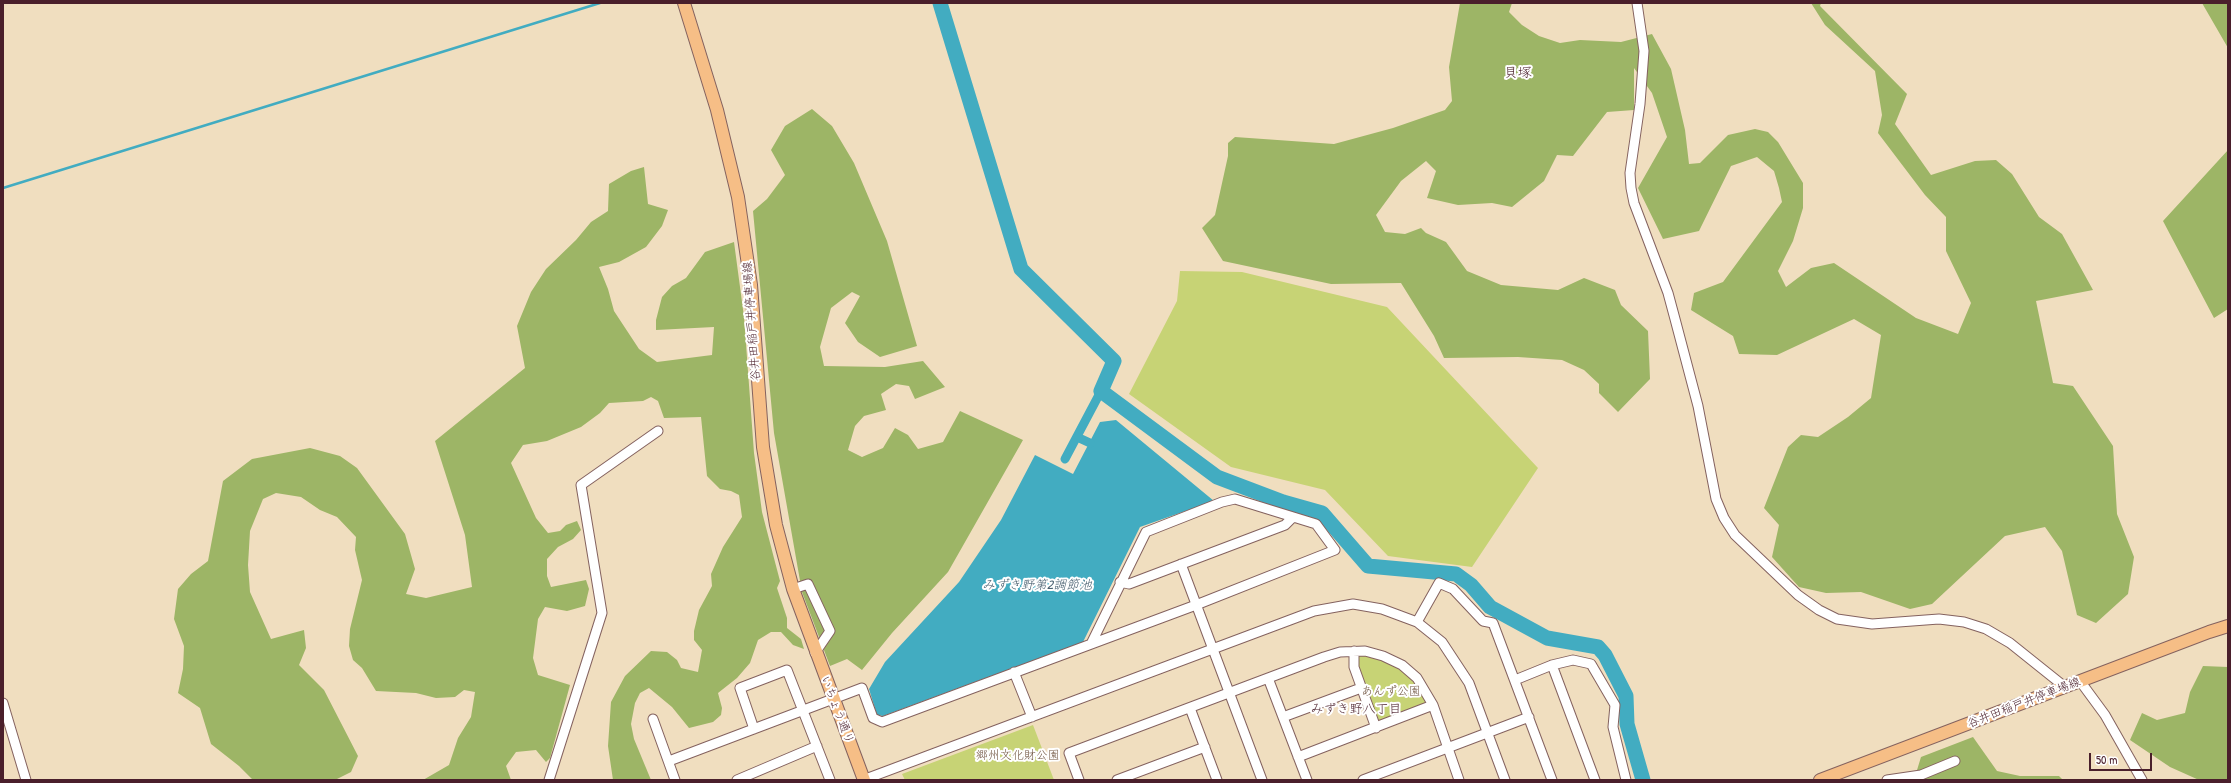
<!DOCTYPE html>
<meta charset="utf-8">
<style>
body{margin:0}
#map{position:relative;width:2231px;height:783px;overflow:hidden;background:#f0debf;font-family:"Patrick Hand",sans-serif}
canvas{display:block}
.frame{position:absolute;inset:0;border:4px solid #4a1f2b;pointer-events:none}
.scale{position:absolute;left:2089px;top:753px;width:63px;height:18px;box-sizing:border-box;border:2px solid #4a1f2b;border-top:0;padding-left:5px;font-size:12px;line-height:14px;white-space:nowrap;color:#4a1f2b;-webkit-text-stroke:3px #fff;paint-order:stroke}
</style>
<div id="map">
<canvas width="2231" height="783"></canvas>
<div class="frame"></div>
<div class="scale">50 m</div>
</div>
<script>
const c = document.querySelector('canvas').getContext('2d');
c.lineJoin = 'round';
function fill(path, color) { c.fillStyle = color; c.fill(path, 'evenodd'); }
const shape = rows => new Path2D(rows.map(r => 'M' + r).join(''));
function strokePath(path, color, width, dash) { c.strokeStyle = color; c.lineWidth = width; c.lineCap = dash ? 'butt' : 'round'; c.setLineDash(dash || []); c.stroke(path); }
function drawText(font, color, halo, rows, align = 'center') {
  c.font = font + ' "Patrick Hand","Klee One",sans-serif'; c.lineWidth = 4; c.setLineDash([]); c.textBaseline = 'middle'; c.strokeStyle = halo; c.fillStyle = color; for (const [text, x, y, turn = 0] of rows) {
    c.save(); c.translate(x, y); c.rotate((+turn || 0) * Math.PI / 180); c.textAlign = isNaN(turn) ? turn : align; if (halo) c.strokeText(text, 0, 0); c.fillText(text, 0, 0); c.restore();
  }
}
const green = shape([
 [1180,271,1242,272,1387,307,1538,468,1472,567,1388,556,1325,490,1231,467,1129,394,1177,301],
 [1357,655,1372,657,1395,665,1415,681,1428,701,1425,705,1380,723,1376,721,1356,666],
 [1033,725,1054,780,905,780,902,774]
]);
const forest = shape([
 [1460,3,1512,3,1509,12,1522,25,1539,36,1560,43,1580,40,1621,42,1652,34,1671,69,1685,130,1689,164,1700,163,1728,135,1755,129,1768,132,1778,142,1803,183,1803,208,1793,241,1778,271,1786,287,1811,268,1834,263,1916,318,1958,334,1971,303,1946,251,1946,217,1925,195,1878,133,1882,115,1875,71,1825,25,1811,3,1821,3,1820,6,1907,94,1895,124,1931,175,1975,161,1996,160,2012,174,2039,217,2062,234,2093,290,2036,301,2053,383,2073,386,2113,446,2117,514,2134,557,2128,594,2096,623,2077,615,2062,551,2045,527,2005,536,1932,604,1910,609,1861,592,1826,593,1799,587,1772,557,1779,525,1764,508,1788,447,1801,435,1818,437,1848,417,1871,398,1881,335,1854,319,1777,355,1739,354,1733,336,1691,310,1694,293,1723,282,1782,202,1779,188,1774,171,1757,157,1731,166,1699,231,1663,239,1638,188,1667,137,1652,93,1634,68,1634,110,1607,112,1573,156,1557,155,1544,181,1512,207,1492,203,1458,205,1427,198,1436,171,1426,161,1401,181,1376,215,1385,232,1405,234,1421,228,1426,233,1446,242,1467,271,1501,285,1558,290,1584,278,1615,290,1621,305,1648,331,1650,379,1618,412,1599,393,1599,384,1584,370,1562,360,1518,357,1444,358,1434,336,1401,283,1331,284,1223,261,1202,228,1215,215,1228,156,1228,143,1235,137,1334,144,1393,128,1445,110,1452,101,1449,67],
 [2202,3,2228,3,2228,48],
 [812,109,832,126,854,163,887,241,917,346,880,357,858,342,845,323,860,296,852,292,831,308,820,347,824,366,885,367,923,361,945,387,915,399,909,386,896,384,881,394,886,410,864,416,855,426,848,450,862,457,883,448,895,428,908,435,918,449,943,442,960,411,1023,440,948,572,892,633,862,670,847,659,830,666,802,592,774,433,753,211,767,199,785,175,771,150,785,126],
 [2228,150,2228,309,2214,318,2163,221],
 [644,167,648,204,668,210,662,226,646,247,619,262,599,267,608,289,614,311,639,349,657,362,712,355,714,327,656,330,656,320,662,297,672,286,686,278,705,252,734,242,744,317,754,453,762,512,775,562,780,581,777,588,787,618,787,628,801,639,804,649,793,645,781,632,771,632,758,640,750,663,737,678,718,693,722,708,721,715,713,722,689,728,672,707,649,688,640,693,635,703,631,724,634,739,651,780,613,780,608,746,611,702,625,676,651,651,667,652,677,660,681,668,698,672,702,650,694,640,694,631,699,610,712,586,711,574,723,547,742,517,739,495,731,491,720,489,707,476,701,417,664,418,658,401,651,397,643,401,609,403,600,413,581,427,547,441,523,445,511,463,536,518,548,533,560,531,566,525,577,521,581,530,573,539,558,547,547,559,547,576,551,587,586,580,589,589,585,606,567,611,545,607,538,619,533,658,538,675,570,685,550,758,546,762,536,750,516,752,506,766,511,780,423,780,449,765,458,738,471,717,475,692,464,690,455,697,436,698,416,693,376,691,362,668,353,660,349,646,350,629,362,580,355,550,356,537,337,517,320,510,301,497,276,493,263,499,250,531,248,565,250,592,271,639,304,630,306,648,299,665,324,690,358,756,351,772,335,780,253,780,239,766,211,744,200,708,178,693,183,669,184,646,174,619,178,589,191,574,208,561,223,481,252,459,310,448,340,456,357,468,405,534,415,569,406,594,426,598,472,587,465,535,435,441,525,368,517,326,531,292,546,269,576,240,591,222,608,211,609,184,631,171],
 [2203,666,2228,667,2228,780,2199,780,2170,767,2130,740,2142,713,2157,720,2185,713,2190,692],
 [1973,737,1997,771,2020,776,2059,776,2063,780,1914,780,1921,757]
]);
const water = shape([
 [1116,420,1214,501,1140,527,1083,642,883,716,877,715,869,689,885,662,959,582,1001,520,1035,455,1073,474,1100,422]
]);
const stream = shape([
 [3,188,600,3]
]);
const canal = shape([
 [1077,437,1090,443],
 [1065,459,1101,391]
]);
const river = shape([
 [940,3,1021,269,1114,361,1101,391,1217,477,1283,502,1322,513,1368,566,1456,574,1471,585,1490,607,1547,638,1598,647,1605,655,1626,696,1627,724,1643,780]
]);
const minor = shape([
 [1637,3,1644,51,1640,104,1630,173,1631,188,1634,203,1668,293,1675,319,1698,406,1716,499,1724,518,1735,535,1798,595,1819,610,1837,619,1872,624,1939,619,1964,622,1986,629,2010,643,2065,687],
 [1181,564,1262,780],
 [1120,582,1129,584,1285,525,1293,517],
 [793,589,808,584,830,631,815,653],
 [1417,622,1439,583,1453,589,1483,621,1493,623,1552,780],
 [1354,651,1354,667,1376,728],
 [1552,665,1595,780],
 [1014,672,1032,717],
 [1268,678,1307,780],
 [1515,680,1552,665,1573,660,1591,664,1615,705,1613,727,1626,780],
 [2080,681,2105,715,2142,780],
 [3,703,26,780],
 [1190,708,1217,780],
 [1283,717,1361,688],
 [653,719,675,780],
 [754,729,740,688,787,670,830,780],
 [1298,757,1433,705],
 [669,761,862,688,873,718,882,722,1196,605,1335,550,1316,524,1235,499,1222,502,1146,532,1091,644],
 [549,780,602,613,581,485,658,431],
 [737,780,817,746],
 [863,780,1314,611,1353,604,1382,609,1417,622,1442,642,1469,683,1505,780],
 [1079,780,1069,753,1324,657,1340,652,1365,651,1383,656,1402,665,1417,678,1433,705,1459,780],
 [1117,780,1205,747],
 [1363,780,1529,717],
 [1887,780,1921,775,1955,761]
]);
const major = shape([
 [684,3,717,110,738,197,751,285,763,447,776,525,793,589,864,780],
 [1820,780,2209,632,2228,626]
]);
const streetNames = [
 ["谷井田稲戸井停車場線",752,321,-94],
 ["谷井田稲戸井停車場線",2024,703,-21],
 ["いちょう通り",837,710,69]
];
const parkNames = [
 ["あんず公園",1391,692],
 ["郷州文化財公園",1018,756]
];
const waterNames = [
 ["みずき野第2調節池",1037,586]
];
const neighbourhoodNames = [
 ["みずき野八丁目",1356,710]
];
const quarterNames = [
 ["貝塚",1518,73]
];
fill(green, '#c7d375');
fill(forest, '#9db566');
fill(water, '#42acc1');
strokePath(stream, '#42acc1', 2.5);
strokePath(canal, '#42acc1', 9);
strokePath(river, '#42acc1', 15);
strokePath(minor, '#84625f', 11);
strokePath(major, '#84625f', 14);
strokePath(minor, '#fff', 9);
strokePath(major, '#f6be86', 12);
drawText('12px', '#4a1f2b', '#fff', streetNames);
drawText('12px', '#705541', '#fff', parkNames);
drawText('italic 13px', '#465e6e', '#fff', waterNames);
drawText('13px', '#4a1f2b', '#fff', neighbourhoodNames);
drawText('14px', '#4a1f2b', '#fff', quarterNames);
</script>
